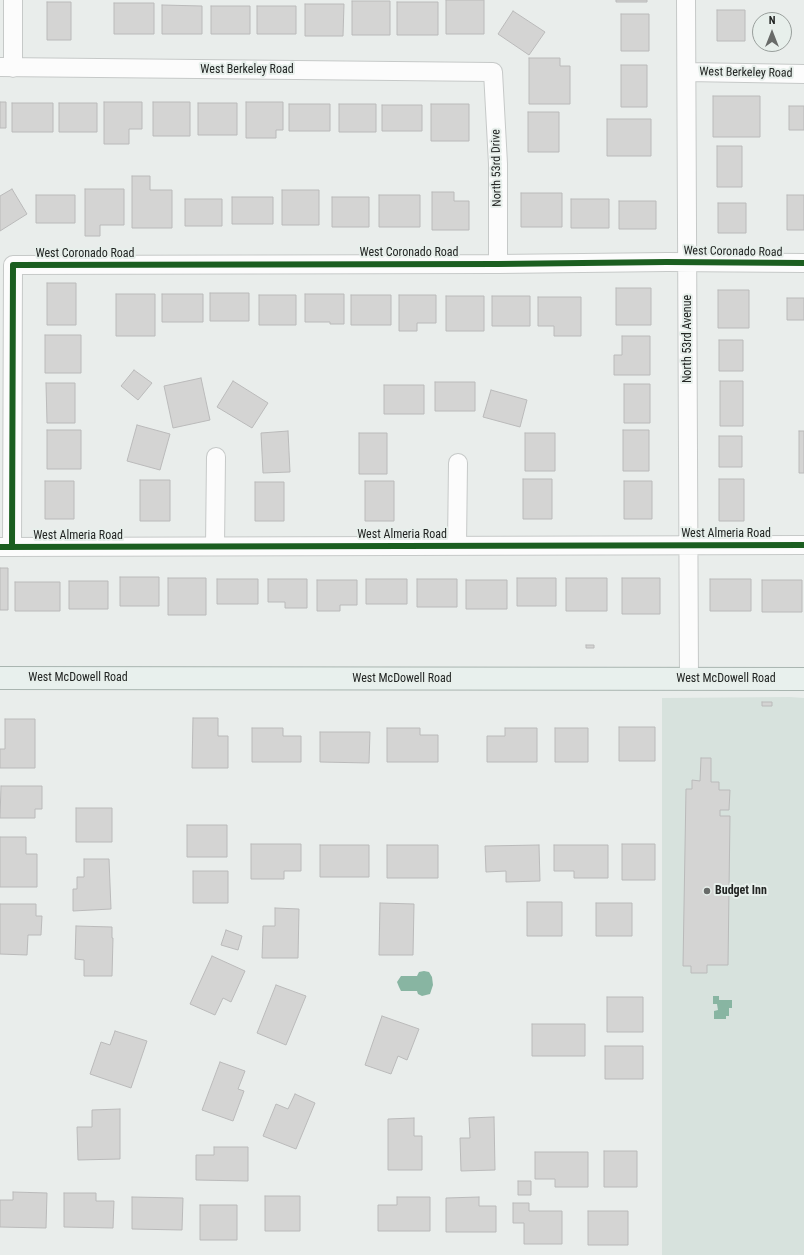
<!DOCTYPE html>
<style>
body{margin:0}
#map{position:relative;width:804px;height:1255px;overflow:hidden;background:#e9edeb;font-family:"Roboto Condensed",sans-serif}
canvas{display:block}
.north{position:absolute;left:752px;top:12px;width:40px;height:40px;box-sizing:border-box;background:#e7efeb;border:1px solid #989e9b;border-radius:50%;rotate:0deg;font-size:11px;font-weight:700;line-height:16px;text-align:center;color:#222523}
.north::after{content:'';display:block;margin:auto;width:14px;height:18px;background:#686b69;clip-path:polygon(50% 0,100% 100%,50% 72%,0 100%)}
</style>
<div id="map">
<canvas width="804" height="1255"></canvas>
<div class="north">N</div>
</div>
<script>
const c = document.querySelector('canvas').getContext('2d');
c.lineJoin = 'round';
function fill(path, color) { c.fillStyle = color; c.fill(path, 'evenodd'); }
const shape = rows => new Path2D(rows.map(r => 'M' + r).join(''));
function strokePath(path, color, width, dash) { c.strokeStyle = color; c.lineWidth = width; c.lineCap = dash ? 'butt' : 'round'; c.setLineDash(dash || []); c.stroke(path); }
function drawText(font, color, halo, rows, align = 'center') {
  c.font = font + ' "Roboto Condensed",sans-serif'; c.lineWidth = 4; c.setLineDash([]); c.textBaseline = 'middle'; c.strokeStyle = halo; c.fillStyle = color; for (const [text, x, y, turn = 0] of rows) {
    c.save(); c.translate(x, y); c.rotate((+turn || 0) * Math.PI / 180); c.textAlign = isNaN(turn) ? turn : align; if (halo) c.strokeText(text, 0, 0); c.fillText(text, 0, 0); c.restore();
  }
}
const built = shape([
 [790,697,804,698,804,1255,662,1255,662,698]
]);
const water = shape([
 [424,971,429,972,432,977,433,985,430,994,422,996,418,994,417,991,401,991,399,987,397,982,401,976,417,976,419,972],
 [713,996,719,996,719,1000,732,1000,732,1008,729,1008,729,1016,726,1016,726,1019,714,1019,714,1011,718,1010,717,1004,713,1004]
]);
const building = shape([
 [446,0,484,0,484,34,446,34,446,0],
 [616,0,647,0,647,2,616,2,616,0],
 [352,1,390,1,390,35,352,35,352,1],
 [47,2,71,2,71,40,47,40,47,2],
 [397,2,438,2,438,35,397,35,397,2],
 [114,3,154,3,154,34,114,34,114,3],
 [305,4,344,4,343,36,305,36,305,4],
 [162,5,202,6,202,34,162,34,162,5],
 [211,6,250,6,250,34,211,34,211,6],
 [257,6,296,6,296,34,257,34,257,6],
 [717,10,745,10,745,41,717,41,717,10],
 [513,11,545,32,529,55,498,34,513,11],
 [621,14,649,14,649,51,621,51,621,14],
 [529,58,560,58,560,66,570,66,570,104,529,104,529,58],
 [621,65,647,65,647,107,621,107,621,65],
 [713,96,760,96,760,137,713,137,713,96],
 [0,102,6,102,6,128,0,128,0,102],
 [104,102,142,102,142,129,129,129,129,144,104,144,104,102],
 [153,102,190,102,190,136,153,136,153,102],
 [246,102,283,102,283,130,276,130,276,138,246,138,246,102],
 [12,103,53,103,53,132,12,132,12,103],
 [59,103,97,103,97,132,59,132,59,103],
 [198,103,237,103,237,135,198,135,198,103],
 [289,104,330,104,330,131,289,131,289,104],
 [339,104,376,104,376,132,339,132,339,104],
 [431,104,469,104,469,141,431,141,431,104],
 [382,105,422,105,422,131,382,131,382,105],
 [789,106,804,106,804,130,789,130,789,106],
 [528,112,559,112,559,152,528,152,528,112],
 [607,119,651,119,651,156,607,156,607,119],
 [717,146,742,146,742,187,717,187,717,146],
 [132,176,150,176,150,190,172,190,172,228,132,228,132,176],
 [12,189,27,214,0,231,0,196,12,189],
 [85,189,124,189,124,225,100,225,100,236,85,236,85,189],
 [282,190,319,190,319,225,282,225,282,190],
 [432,192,454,192,454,201,469,201,469,230,432,230,432,192],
 [521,193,562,193,562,227,521,227,521,193],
 [36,195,75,195,75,223,36,223,36,195],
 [379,195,420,195,420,227,379,227,379,195],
 [787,195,804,195,804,230,787,230,787,195],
 [232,197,273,197,273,224,232,224,232,197],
 [332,197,369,197,369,227,332,227,332,197],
 [185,199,222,199,222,226,185,226,185,199],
 [571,199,609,199,609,228,571,228,571,199],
 [619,201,656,201,656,229,619,229,619,201],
 [718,203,746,203,746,233,718,233,718,203],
 [47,283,76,283,76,325,47,325,47,283],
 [616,288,651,288,651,325,616,325,616,288],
 [718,290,749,290,749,328,718,328,718,290],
 [210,293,249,293,249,321,210,321,210,293],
 [116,294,155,294,155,336,116,336,116,294],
 [162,294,203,294,203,322,162,322,162,294],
 [305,294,344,294,344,324,330,324,330,322,305,322,305,294],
 [259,295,296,295,296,325,259,325,259,295],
 [351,295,391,295,391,325,351,325,351,295],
 [399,295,436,295,436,323,417,323,417,331,399,331,399,295],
 [446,296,484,296,484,331,446,331,446,296],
 [492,296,530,296,530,326,492,326,492,296],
 [538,297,581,297,581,336,554,336,554,326,538,326,538,297],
 [787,298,804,298,804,320,787,320,787,298],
 [45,335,81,335,81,373,45,373,45,335],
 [622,336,650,336,650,375,614,375,614,355,622,355,622,336],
 [719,340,743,340,743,371,719,371,719,340],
 [134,370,152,383,138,400,121,386,134,370],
 [201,378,210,420,173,428,164,386,201,378],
 [233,381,268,403,252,428,217,407,233,381],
 [720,381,743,381,743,426,720,426,720,381],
 [435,382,475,382,475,411,435,411,435,382],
 [46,383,75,383,75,423,47,423,46,383],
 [624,384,650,384,650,423,624,423,624,384],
 [384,385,424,385,424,414,384,414,384,385],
 [491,390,527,400,520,427,483,417,491,390],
 [137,425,170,434,160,470,127,461,137,425],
 [47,430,81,430,81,469,47,469,47,430],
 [623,430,649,430,649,471,623,471,623,430],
 [288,431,290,472,263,473,261,433,288,431],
 [799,431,804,431,804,473,799,473,799,431],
 [359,433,387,433,387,474,359,474,359,433],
 [525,433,555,433,555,471,525,471,525,433],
 [719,436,742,436,742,467,719,467,719,436],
 [523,479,552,479,552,519,523,519,523,479],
 [719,479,744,479,744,521,719,521,719,479],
 [140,480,170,480,170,521,140,521,140,480],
 [45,481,74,481,74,519,45,519,45,481],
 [365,481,394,481,394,521,365,521,365,481],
 [624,481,652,481,652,519,624,519,624,481],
 [255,482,284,482,284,521,255,521,255,482],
 [0,568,8,568,8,610,0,610,0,568],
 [120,577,159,577,159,606,120,606,120,577],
 [168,578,206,578,206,615,168,615,168,578],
 [517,578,556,578,556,606,517,606,517,578],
 [566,578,607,578,607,611,566,611,566,578],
 [622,578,660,578,660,614,622,614,622,578],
 [217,579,258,579,258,604,217,604,217,579],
 [268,579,307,579,307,608,285,608,285,602,268,602,268,579],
 [366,579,407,579,407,604,366,604,366,579],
 [417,579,457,579,457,607,417,607,417,579],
 [710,579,751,579,751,611,710,611,710,579],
 [317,580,357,580,357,605,340,605,340,611,317,611,317,580],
 [466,580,507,580,507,609,466,609,466,580],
 [762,580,802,580,802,612,762,612,762,580],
 [69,581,108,581,108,609,69,609,69,581],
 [15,582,60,582,60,611,15,611,15,582],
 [586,645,594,645,594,648,586,648,586,645],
 [762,702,772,702,772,706,762,706,762,702],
 [193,718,218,718,218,736,228,736,228,768,192,768,193,718],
 [5,719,35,719,35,768,0,768,0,749,5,749,5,719],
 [619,727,655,727,655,761,619,761,619,727],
 [252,728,283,728,283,736,301,736,301,762,252,762,252,728],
 [387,728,420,728,420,735,438,735,438,762,387,762,387,728],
 [505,728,537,728,537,762,487,762,487,736,505,736,505,728],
 [555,728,588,728,588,762,555,762,555,728],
 [320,732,370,732,369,763,320,762,320,732],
 [701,758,711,758,711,782,719,782,719,790,730,790,729,810,720,810,720,816,730,816,728,965,707,965,707,973,691,973,691,966,683,966,686,789,692,789,692,780,700,781,701,758],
 [1,786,42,786,42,809,35,809,35,818,0,818,1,786],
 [76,808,112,808,112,842,76,842,76,808],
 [187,825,227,825,227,857,187,857,187,825],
 [0,837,26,837,26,854,37,854,37,887,0,887,0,837],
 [251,844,301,844,301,871,284,871,284,879,251,879,251,844],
 [622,844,655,844,655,880,622,880,622,844],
 [320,845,369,845,369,877,320,877,320,845],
 [387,845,438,845,438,878,387,878,387,845],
 [539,845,540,881,506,882,506,871,486,872,485,846,539,845],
 [554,845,608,845,608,878,574,878,574,871,554,871,554,845],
 [84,859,109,859,111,909,73,911,73,889,77,889,77,877,84,877,84,859],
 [193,871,228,871,228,903,193,903,193,871],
 [527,902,562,902,562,936,527,936,527,902],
 [380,903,414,904,413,955,379,955,380,903],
 [596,903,632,903,632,936,596,936,596,903],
 [0,904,36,904,36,916,42,916,41,935,28,935,27,955,0,954,0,904],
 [275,908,299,909,298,958,262,958,263,926,275,926,275,908],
 [76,926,112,927,112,938,113,938,112,976,84,976,84,960,75,959,76,926],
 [226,930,242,936,238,950,221,945,226,930],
 [212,956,245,971,231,1002,223,998,215,1015,190,1004,212,956],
 [276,985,306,996,286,1045,257,1033,276,985],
 [607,997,643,997,643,1032,607,1032,607,997],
 [382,1016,419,1029,407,1060,398,1056,391,1074,365,1065,382,1016],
 [532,1024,585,1024,585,1056,532,1056,532,1024],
 [115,1031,147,1041,131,1088,90,1074,101,1042,110,1045,115,1031],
 [605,1046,643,1046,643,1079,605,1079,605,1046],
 [220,1062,245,1071,238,1089,244,1091,233,1121,202,1110,220,1062],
 [295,1094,315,1103,296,1149,263,1136,276,1104,288,1109,295,1094],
 [120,1109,120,1159,78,1160,77,1127,92,1127,92,1110,120,1109],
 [494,1117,495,1170,461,1171,460,1138,470,1138,469,1118,494,1117],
 [414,1118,414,1136,422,1136,422,1170,388,1170,388,1119,414,1118],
 [214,1147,248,1147,248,1181,196,1180,196,1155,214,1155,214,1147],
 [604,1151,637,1151,637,1187,604,1187,604,1151],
 [535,1152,588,1152,588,1187,555,1187,555,1179,535,1179,535,1152],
 [518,1181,531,1181,531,1195,518,1195,518,1181],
 [13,1192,47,1193,46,1228,0,1227,0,1200,13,1200,13,1192],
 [64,1193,96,1193,96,1201,114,1201,113,1228,64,1227,64,1193],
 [265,1196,300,1196,300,1231,265,1231,265,1196],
 [132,1197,183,1198,182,1230,132,1229,132,1197],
 [397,1197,430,1197,430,1231,378,1231,378,1205,397,1205,397,1197],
 [479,1197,479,1206,496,1206,496,1232,446,1232,446,1198,479,1197],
 [513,1203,529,1203,529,1211,562,1211,562,1244,524,1244,524,1223,513,1223,513,1203],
 [200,1205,237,1205,237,1240,200,1240,200,1205],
 [588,1211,628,1211,628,1245,588,1245,588,1211]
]);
const minor = shape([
 [13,0,13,68],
 [686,0,689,679],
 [0,67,493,72,498,164,498,264],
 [687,72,804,74],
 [215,546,216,457],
 [457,546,458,463],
 [1,547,804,545],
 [12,547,13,265,498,264,667,262,804,263]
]);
const primary = shape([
 [0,678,804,679]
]);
const cycleway = shape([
 [0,547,804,545],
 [12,547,13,265,498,264,667,262,804,263]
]);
const markers = [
 [707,891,4,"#686b69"]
];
const streetNames = [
 ["West Berkeley Road",247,70],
 ["West Berkeley Road",746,73,1],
 ["North 53rd Drive",497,168,-91],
 ["West Coronado Road",733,252,1],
 ["West Coronado Road",409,253],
 ["West Coronado Road",85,254],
 ["North 53rd Avenue",688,339,-90],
 ["West Almeria Road",726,534],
 ["West Almeria Road",402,535],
 ["West Almeria Road",78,536],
 ["West McDowell Road",78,678],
 ["West McDowell Road",402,679],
 ["West McDowell Road",726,679]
];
const poiNames = [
 ["Budget Inn",715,891]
];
fill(built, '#d7e2dd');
fill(water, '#88b5a2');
fill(building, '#d4d4d3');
strokePath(building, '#bababa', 1);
strokePath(minor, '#c6c9c8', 20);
strokePath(primary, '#a9b5b0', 24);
strokePath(minor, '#fcfcfc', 18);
strokePath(primary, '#e8f0ed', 22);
strokePath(cycleway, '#1b5e20', 6);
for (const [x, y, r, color] of markers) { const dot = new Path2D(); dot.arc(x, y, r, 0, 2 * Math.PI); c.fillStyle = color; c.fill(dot); strokePath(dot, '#e7efeb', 1.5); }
drawText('12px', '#222523', '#e7efeb', streetNames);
drawText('bold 12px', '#222523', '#e7efeb', poiNames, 'left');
</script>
